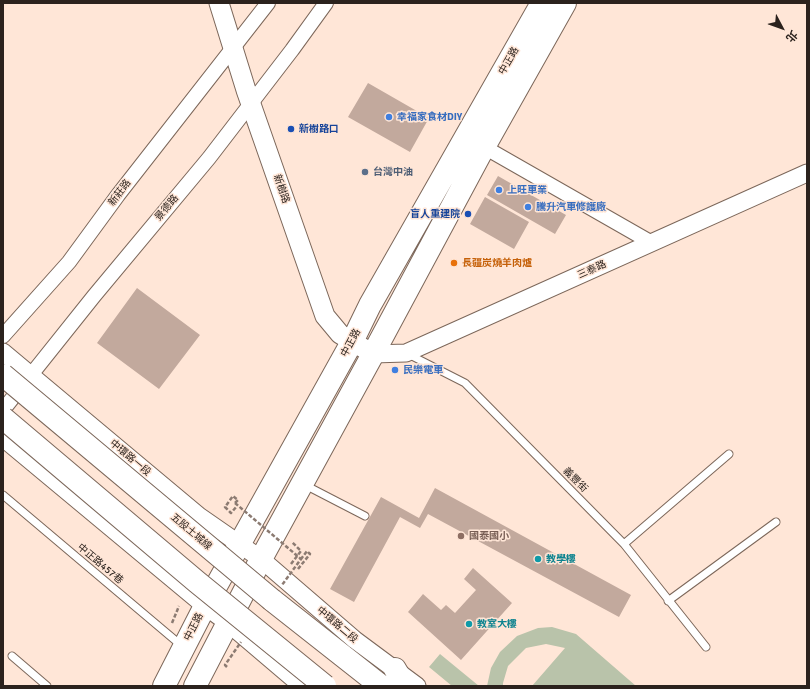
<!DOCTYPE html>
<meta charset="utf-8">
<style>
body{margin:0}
#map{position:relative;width:810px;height:689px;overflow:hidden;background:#ffe6d7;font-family:Signika,"Noto Sans TC",sans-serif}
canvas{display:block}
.frame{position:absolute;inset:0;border:4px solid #2b221d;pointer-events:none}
.north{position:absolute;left:762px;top:8px;width:40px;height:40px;-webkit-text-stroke:3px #ffe6d7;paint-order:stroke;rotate:131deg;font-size:11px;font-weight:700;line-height:16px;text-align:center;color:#2b221d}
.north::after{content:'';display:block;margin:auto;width:14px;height:18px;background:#2b221d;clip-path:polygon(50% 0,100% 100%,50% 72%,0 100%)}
</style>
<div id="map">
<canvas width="810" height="689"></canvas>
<div class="frame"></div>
<div class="north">北</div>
</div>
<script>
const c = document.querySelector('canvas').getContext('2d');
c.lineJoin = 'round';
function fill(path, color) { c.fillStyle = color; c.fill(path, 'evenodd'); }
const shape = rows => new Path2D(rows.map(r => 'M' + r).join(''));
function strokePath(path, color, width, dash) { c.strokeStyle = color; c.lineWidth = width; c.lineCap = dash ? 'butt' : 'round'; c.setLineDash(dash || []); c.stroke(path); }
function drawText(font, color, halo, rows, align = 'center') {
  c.font = font + ' Signika,"Noto Sans TC",sans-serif'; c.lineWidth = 3; c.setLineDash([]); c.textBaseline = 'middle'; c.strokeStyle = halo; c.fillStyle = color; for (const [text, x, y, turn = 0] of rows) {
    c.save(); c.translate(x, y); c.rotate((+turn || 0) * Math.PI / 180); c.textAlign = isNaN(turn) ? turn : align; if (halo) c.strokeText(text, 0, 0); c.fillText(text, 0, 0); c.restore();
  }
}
const green = shape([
 [552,627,576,634,636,686,532,686,565,648,546,644,526,648,508,666,503,683,503,686,487,686,491,668,500,652,517,636,538,628],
 [440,654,479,686,452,686,429,667]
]);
const building = shape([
 [368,83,429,118,410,152,348,117],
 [498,176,566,215,555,234,487,195],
 [485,197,529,222,514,249,470,224],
 [137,288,200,335,159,389,97,343],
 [435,488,631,595,619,617,428,514,420,528,400,517,354,602,330,589,381,497,419,518],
 [473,568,512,603,461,660,408,612,423,594,441,610,446,605,455,613,476,590,464,579]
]);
const path = shape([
 [235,503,238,500,233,496,225,507,231,513,237,506],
 [291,564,301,551,292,542],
 [298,569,310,554,307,551,301,559],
 [172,623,179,606]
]);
const service = shape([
 [408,354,465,383,624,544,706,647],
 [305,485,365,516],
 [3,495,182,646],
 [624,544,729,454],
 [668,601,776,522],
 [12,656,47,686]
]);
const minor = shape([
 [484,147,652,243],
 [3,336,69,262,118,195,268,3],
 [3,410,94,296,209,158,292,50,326,3]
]);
const tertiary = shape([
 [3,352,199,516,261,559,355,640,417,686],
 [373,354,406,353,807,173],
 [3,438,205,606,228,623,302,686]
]);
const secondary = shape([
 [219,3,246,90,325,316,340,334,373,354]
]);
const primary = shape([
 [164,686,205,606,352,342,370,305,542,3],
 [195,686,261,559,373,354,484,147,565,3]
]);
const trunk = shape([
 [272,600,381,686],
 [395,669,405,686]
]);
const pathBridge = shape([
 [235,503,301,559,282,585],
 [227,667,225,665,241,642]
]);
const trunkBridge = shape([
 [3,375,272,600],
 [3,418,197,582,325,686]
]);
const markers = [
 [389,117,4,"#3f7fe0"],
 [291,129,4,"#1a4fb4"],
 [365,172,4,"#5c6f8a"],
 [499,190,4,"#3f7fe0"],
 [528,207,4,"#3f7fe0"],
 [468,214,4,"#1a4fb4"],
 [454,263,4,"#e8710a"],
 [395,370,4,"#3f7fe0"],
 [461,536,4,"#8d6e63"],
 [538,559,4,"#0f9aa8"],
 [469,624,4,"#0f9aa8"]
];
const streetNames = [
 ["中正路",509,61,-60],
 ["新樹路",281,189,71],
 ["新莊路",120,193,-53],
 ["景德路",167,208,-50],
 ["三泰路",592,270,-24],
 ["中正路",351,343,-62],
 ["中環路一段",130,458,40],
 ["義豐街",575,480,45],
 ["五股土城線",191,532,40],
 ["中正路457巷",100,564,40],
 ["中環路二段",337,625,40],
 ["中正路",194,627,-63]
];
const shopNames = [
 ["幸福家食材DIY",397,117],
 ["上旺車業",507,190],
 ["騰升汽車修護廠",536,207],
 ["民樂電車",403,370]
];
const transitNames = [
 ["新樹路口",299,129],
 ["盲人重建院",460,214,"right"]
];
const serviceNames = [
 ["台灣中油",373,172]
];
const foodNames = [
 ["長疆炭燒羊肉爐",462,263]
];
const educationNames = [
 ["國泰國小",469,536]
];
const cultureNames = [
 ["教學樓",546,559],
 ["教室大樓",477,624]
];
fill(green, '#b9c3aa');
fill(building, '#c2a99d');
strokePath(service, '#7c675a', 9);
strokePath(minor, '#7c675a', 16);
strokePath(tertiary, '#7c675a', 19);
strokePath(secondary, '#7c675a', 21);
strokePath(primary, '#7c675a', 24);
strokePath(trunk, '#7c675a', 24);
strokePath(path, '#8c7b72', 2.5, [4, 2]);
strokePath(service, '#fff', 7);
strokePath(minor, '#fff', 14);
strokePath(tertiary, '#fff', 17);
strokePath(secondary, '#fff', 19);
strokePath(primary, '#fff', 22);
strokePath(trunk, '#fff', 22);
strokePath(trunkBridge, '#7c675a', 24, []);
strokePath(pathBridge, '#8c7b72', 2.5, [4, 2]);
strokePath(trunkBridge, '#fff', 22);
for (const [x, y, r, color] of markers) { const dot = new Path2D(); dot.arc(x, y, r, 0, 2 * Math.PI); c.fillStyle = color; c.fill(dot); strokePath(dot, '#ffe6d7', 1.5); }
drawText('10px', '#2b221d', '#ffe6d7', streetNames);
drawText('bold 10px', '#366cbe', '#ffe6d7', shopNames, 'left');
drawText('bold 10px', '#164399', '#ffe6d7', transitNames, 'left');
drawText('bold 10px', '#4e5e75', '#ffe6d7', serviceNames, 'left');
drawText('bold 10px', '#c56008', '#ffe6d7', foodNames, 'left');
drawText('bold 10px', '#785e54', '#ffe6d7', educationNames, 'left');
drawText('bold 10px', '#0d838f', '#ffe6d7', cultureNames, 'left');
</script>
